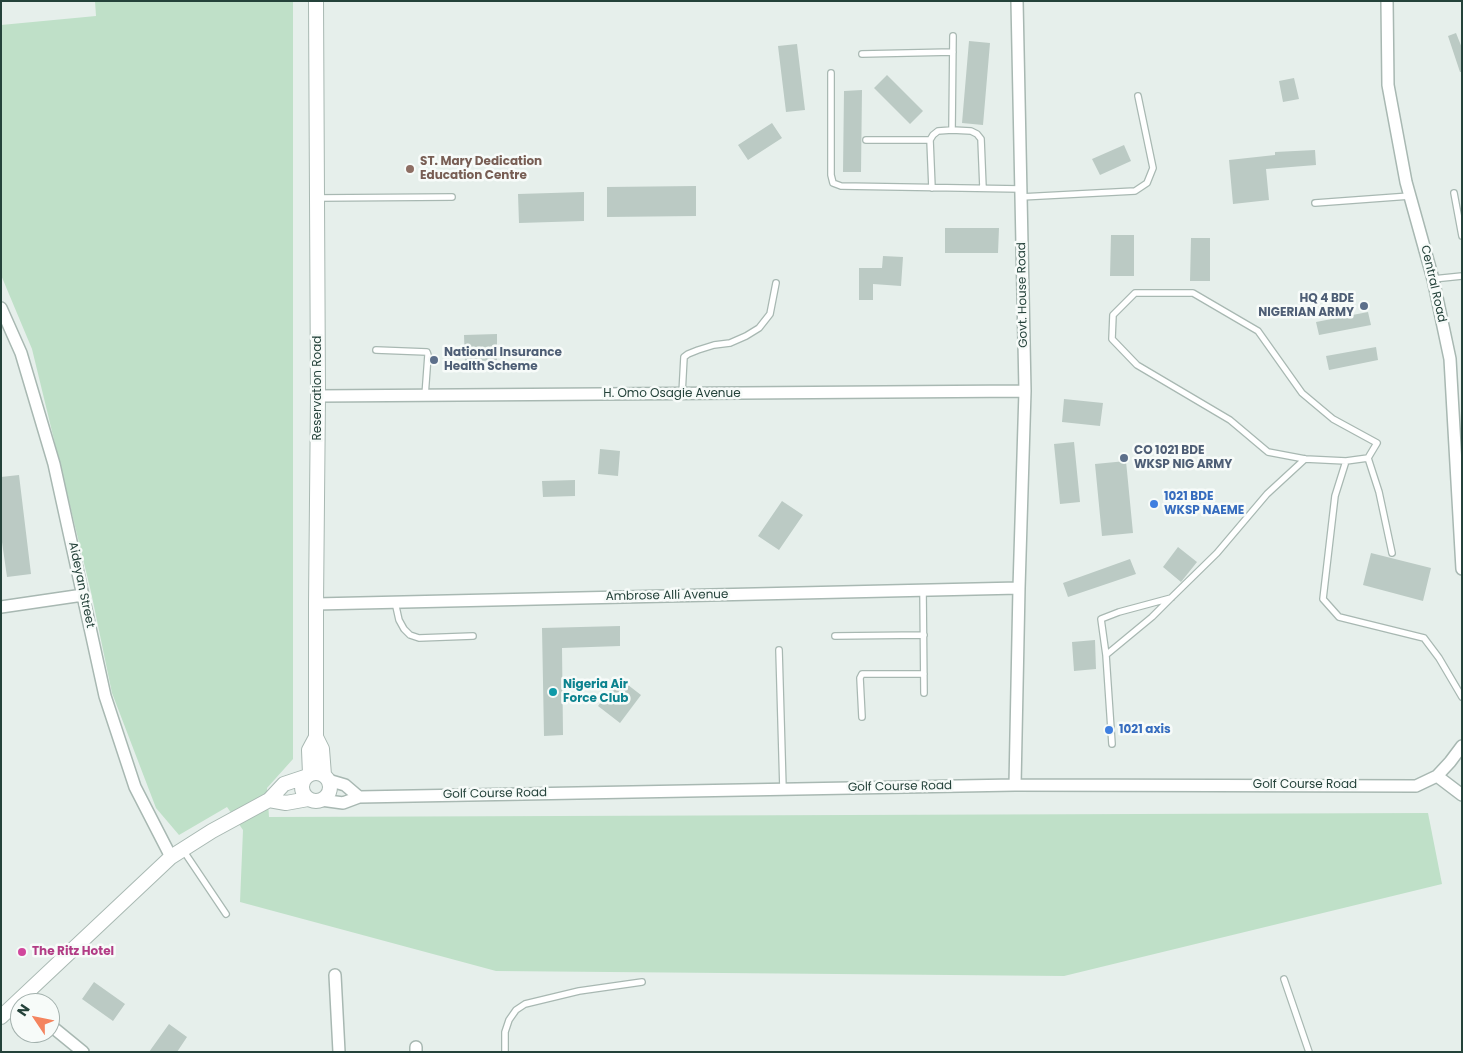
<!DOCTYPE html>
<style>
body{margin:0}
#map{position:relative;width:1463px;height:1053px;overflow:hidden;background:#e6efeb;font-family:Poppins,sans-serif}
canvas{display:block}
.frame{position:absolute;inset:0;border:2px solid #24423a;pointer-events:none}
.north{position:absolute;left:10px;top:993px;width:50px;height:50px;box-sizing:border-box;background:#f7fbf9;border:1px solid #a3b1ad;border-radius:50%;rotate:304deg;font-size:14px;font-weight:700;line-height:20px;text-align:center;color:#24423a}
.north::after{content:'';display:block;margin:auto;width:18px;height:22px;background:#f4845f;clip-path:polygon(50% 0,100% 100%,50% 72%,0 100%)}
</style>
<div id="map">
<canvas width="1463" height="1053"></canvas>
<div class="frame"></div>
<div class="north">N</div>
</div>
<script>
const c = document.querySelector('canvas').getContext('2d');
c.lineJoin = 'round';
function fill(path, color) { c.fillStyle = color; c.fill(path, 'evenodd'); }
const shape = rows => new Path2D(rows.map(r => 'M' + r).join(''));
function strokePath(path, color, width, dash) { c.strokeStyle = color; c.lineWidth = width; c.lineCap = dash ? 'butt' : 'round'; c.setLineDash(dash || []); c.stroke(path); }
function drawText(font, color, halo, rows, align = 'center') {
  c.font = font + ' Poppins,sans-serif'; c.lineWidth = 5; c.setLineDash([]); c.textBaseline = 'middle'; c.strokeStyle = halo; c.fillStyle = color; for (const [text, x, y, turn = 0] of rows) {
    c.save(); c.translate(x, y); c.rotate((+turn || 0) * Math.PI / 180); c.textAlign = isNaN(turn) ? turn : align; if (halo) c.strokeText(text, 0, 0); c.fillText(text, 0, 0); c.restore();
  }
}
const green = shape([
 [95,1,293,1,293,759,267,788,269,817,1428,813,1442,884,1064,976,496,971,240,902,243,830,227,807,179,835,156,808,112,693,91,592,32,349,1,275,1,25,96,16]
]);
const building = shape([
 [1456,33,1462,48,1462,72,1460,72,1448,36],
 [969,41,990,43,983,125,962,123],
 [797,44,805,110,786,112,778,46],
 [887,75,923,111,910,124,874,88],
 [1294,78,1299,99,1283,102,1279,81],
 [862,90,861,172,843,172,844,91],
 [772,123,782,138,748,160,738,145],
 [1124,145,1131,161,1100,175,1092,159],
 [1315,150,1316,165,1266,169,1269,200,1233,204,1229,160,1275,155,1275,152],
 [696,186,696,216,607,217,607,187],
 [584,192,584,221,519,223,518,194],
 [945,228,999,228,998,253,945,253],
 [1111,235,1134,235,1134,276,1110,276],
 [1191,238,1210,238,1210,281,1190,281],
 [883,256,903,257,901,286,873,284,873,300,859,300,859,268,882,268],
 [1368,312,1371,325,1319,335,1316,322],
 [497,334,497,360,465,362,464,335],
 [1376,347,1378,360,1329,370,1326,356],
 [1064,399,1103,403,1100,426,1062,422],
 [1074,442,1080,502,1060,504,1054,444],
 [600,449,620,451,618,476,598,474],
 [1126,461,1133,533,1102,536,1095,464],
 [19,475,31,574,7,577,1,535,1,477],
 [575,480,575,496,543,497,542,481],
 [782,501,803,515,779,550,758,536],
 [1178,547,1197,562,1181,582,1163,567],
 [1371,553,1431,568,1423,601,1363,585],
 [1130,559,1136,574,1068,597,1063,583],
 [620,626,620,646,562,648,563,735,544,736,542,628],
 [1095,640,1096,669,1074,671,1072,642],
 [619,678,641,695,620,723,598,706],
 [94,982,125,1004,113,1021,82,999],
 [169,1024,187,1037,177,1052,149,1052]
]);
const service = shape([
 [862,54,953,52],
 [831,73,831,175,833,183,841,186,1021,189],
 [952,130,971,131,977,134,981,139,983,188],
 [866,140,930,140],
 [932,188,930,140,933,135,938,131,952,130,953,36],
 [1454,193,1462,236],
 [1021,197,1135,191,1147,183,1153,168,1138,96],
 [317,198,452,197],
 [1315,203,1410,196],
 [1433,279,1462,276],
 [376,350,427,352,428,355,425,396],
 [682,394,684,357,688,354,698,350,714,345,730,343,746,336,759,328,770,314,776,283],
 [1346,461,1305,459,1268,452,1230,420,1137,365,1112,339,1113,315,1135,293,1193,293,1258,331,1302,393,1333,419,1377,443,1368,458],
 [1392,553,1379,492,1368,458,1346,461,1335,496,1323,599,1339,617,1424,638,1439,658,1462,697],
 [923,590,924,693],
 [1171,598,1119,612,1101,619,1106,655,1152,617,1171,598,1217,553,1267,494,1305,459],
 [395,602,399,620,404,629,410,635,419,638,473,636],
 [835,636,924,635],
 [779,650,783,789],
 [1106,655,1112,744],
 [862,717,860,678,862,674,924,674],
 [183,850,226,914],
 [1284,979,1309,1052],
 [505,1052,505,1032,509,1020,516,1010,525,1004,579,991,642,982]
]);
const minor = shape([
 [1387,1,1388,85,1406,182,1433,279,1450,359,1462,569],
 [1,308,21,353,54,464,105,696,135,787,171,857],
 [318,396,1025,391],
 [316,604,1019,588],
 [1,607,83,595],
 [1437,776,1462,795],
 [328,780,345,785,359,797],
 [1015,785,1019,588,1025,391,1017,1],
 [321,800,343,803,359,797,1015,785,1416,786,1437,776,1450,762,1462,746],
 [335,975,339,1052],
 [50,1025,83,1052],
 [416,1052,416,1047]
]);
const tertiary = shape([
 [316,737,322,749,324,775],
 '302 787a14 14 0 1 1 28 0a14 14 0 1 1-28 0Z',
 [310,774,309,750,316,737,316,604,318,396,316,1],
 [269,800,286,803,308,799],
 [1,1017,171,857,212,831,269,800,284,784,305,777]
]);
const markers = [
 [410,169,5,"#8d6e63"],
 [1364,306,5,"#5c6f8a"],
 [434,360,5,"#5c6f8a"],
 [1124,458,5,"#5c6f8a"],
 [1154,504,5,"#3f7fe0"],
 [553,692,5,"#0f9aa8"],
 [1109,730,5,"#3f7fe0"],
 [22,952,5,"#d1479c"]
];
const educationNames = [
 ["ST. Mary Dedication",420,162],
 ["Education Centre",420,176]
];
const streetNames = [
 ["Central Road",1433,284,77],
 ["Govt. House Road",1023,295,-91],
 ["Reservation Road",318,388,-90],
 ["H. Omo Osagie Avenue",672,394],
 ["Aideyan Street",81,585,78],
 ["Ambrose Alli Avenue",667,596,-1],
 ["Golf Course Road",1305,785],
 ["Golf Course Road",900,787,-1],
 ["Golf Course Road",495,794,-1]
];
const serviceNames = [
 ["HQ 4 BDE",1354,299,"right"],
 ["NIGERIAN ARMY",1354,313,"right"],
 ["National Insurance",444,353],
 ["Health Scheme",444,367],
 ["CO 1021 BDE",1134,451],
 ["WKSP NIG ARMY",1134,465]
];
const shopNames = [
 ["1021 BDE",1164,497],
 ["WKSP NAEME",1164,511],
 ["1021 axis",1119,730]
];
const cultureNames = [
 ["Nigeria Air",563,685],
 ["Force Club",563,699]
];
const hotelNames = [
 ["The Ritz Hotel",32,952]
];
fill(green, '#bfe0c8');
fill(building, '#bbcac4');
strokePath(service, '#a8b8b2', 8);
strokePath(minor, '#a8b8b2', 14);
strokePath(tertiary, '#a8b8b2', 16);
strokePath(service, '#fff', 5.5);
strokePath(minor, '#fff', 11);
strokePath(tertiary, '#fff', 14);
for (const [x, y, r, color] of markers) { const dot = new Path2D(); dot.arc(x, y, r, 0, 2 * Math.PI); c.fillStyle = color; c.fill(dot); strokePath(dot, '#f7fbf9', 2); }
drawText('bold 12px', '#785e54', '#f7fbf9', educationNames, 'left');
drawText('12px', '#24423a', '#f7fbf9', streetNames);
drawText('bold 12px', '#4e5e75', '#f7fbf9', serviceNames, 'left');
drawText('bold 12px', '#366cbe', '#f7fbf9', shopNames, 'left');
drawText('bold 12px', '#0d838f', '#f7fbf9', cultureNames, 'left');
drawText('bold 12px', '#b23c85', '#f7fbf9', hotelNames, 'left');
</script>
